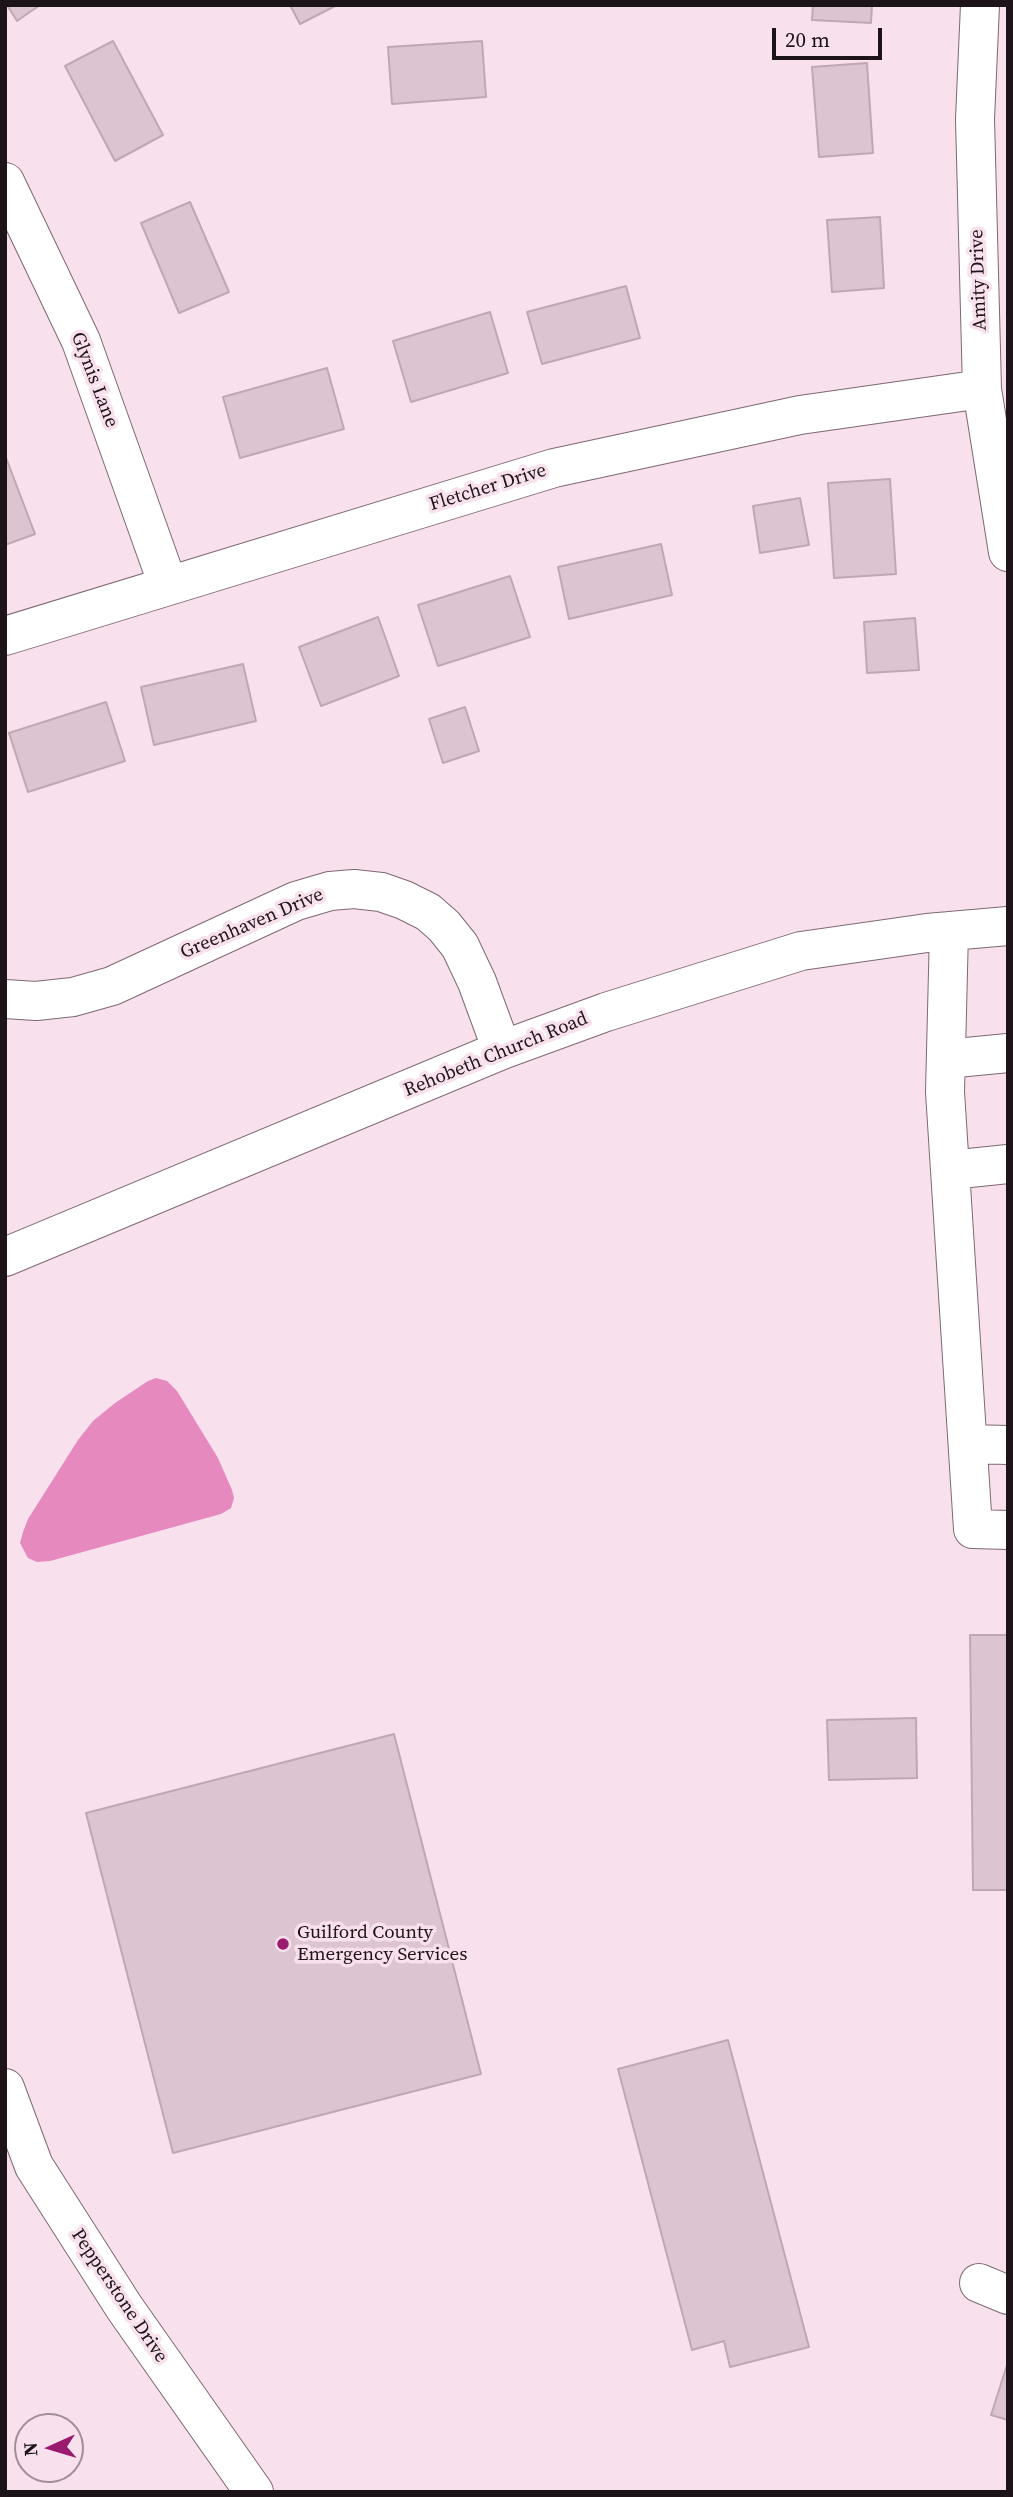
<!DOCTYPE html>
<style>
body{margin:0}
#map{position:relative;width:1013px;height:2497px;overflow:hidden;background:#f9e0ed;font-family:"Source Serif 4",serif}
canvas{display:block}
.frame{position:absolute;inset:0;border:7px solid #1d1419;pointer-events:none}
.north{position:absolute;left:14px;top:2413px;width:70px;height:70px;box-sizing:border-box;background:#f9e0ed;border:2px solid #a18e98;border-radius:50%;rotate:266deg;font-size:19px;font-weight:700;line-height:28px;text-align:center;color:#1d1419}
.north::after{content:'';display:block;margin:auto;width:24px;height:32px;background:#9a1a70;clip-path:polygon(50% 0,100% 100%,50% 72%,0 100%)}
.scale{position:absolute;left:772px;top:28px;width:110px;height:32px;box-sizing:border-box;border:4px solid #1d1419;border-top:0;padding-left:9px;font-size:21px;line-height:24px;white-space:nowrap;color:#1d1419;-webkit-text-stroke:5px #f9e0ed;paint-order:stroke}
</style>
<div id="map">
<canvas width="1013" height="2497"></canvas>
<div class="frame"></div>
<div class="north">N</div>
<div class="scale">20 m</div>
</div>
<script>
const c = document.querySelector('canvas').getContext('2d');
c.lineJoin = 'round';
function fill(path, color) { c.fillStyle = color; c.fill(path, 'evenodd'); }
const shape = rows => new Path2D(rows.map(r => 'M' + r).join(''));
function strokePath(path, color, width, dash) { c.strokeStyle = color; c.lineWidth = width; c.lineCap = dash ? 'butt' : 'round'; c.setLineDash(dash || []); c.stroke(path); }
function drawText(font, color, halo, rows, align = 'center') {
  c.font = font + ' "Source Serif 4",serif'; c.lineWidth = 7; c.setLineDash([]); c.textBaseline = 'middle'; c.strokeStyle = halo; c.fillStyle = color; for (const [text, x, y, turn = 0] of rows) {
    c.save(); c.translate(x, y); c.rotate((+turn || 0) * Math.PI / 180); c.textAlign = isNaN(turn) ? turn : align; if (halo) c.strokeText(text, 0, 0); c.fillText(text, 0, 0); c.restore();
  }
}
const water = shape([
 [156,1378,167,1381,177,1391,218,1458,232,1490,234,1498,231,1508,221,1514,50,1561,37,1562,28,1558,20,1543,23,1532,28,1519,78,1440,93,1421,115,1403,148,1381]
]);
const building = shape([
 [7,5,40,5,17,21,7,5],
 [290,5,337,5,300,24,290,5],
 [813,5,872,5,871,23,812,20,813,5],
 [113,41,163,135,115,161,65,66,113,41],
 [482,41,486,97,392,104,388,47,482,41],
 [867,63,873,153,819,157,812,67,867,63],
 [190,202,229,292,179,313,141,223,190,202],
 [880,217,884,288,832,292,827,220,880,217],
 [626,286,640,338,542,364,527,312,626,286],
 [490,312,508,373,411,402,393,341,490,312],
 [327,368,344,429,240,458,223,397,327,368],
 [5,455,35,534,5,545,5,455],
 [890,479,896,574,834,578,828,483,890,479],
 [800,498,809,545,760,553,753,506,800,498],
 [661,544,672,595,569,619,558,567,661,544],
 [510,576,530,637,438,666,418,605,510,576],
 [378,617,399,676,321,706,299,647,378,617],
 [915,618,919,670,867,673,864,622,915,618],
 [243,664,256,721,154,745,141,687,243,664],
 [106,702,125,761,28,792,9,733,106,702],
 [465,707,479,751,443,763,429,719,465,707],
 [970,1635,1008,1635,1008,1890,973,1890,970,1635],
 [916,1718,917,1778,829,1780,827,1720,916,1718],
 [394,1734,481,2074,173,2153,86,1813,394,1734],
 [728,2040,809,2347,730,2367,724,2341,692,2350,618,2069,728,2040],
 [1008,2362,1008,2420,991,2415,1008,2362]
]);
const minor = shape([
 [980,5,975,119,982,389,1008,552],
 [5,182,81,341,168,585],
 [5,636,554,468,800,415,982,389],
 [949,931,945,1092,973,1529,1008,1530],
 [5,999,36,1001,73,997,112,986,296,901,330,891,354,889,381,892,404,900,428,912,444,926,460,946,477,982,502,1050],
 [946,1059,1008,1053],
 [950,1170,1008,1164],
 [5,1257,502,1050,606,1012,801,951,927,933,1008,926],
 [968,1444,1008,1445],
 [5,2088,34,2166,124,2307,254,2492],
 [979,2283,1008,2295]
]);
const markers = [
 [283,1944,7,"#9a1a70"]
];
const streetNames = [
 ["Amity Drive",979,280,-92],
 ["Glynis Lane",94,380,69],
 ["Fletcher Drive",488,488,-17],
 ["Greenhaven Drive",252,924,-23],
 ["Rehobeth Church Road",496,1055,-22],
 ["Pepperstone Drive",119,2296,56]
];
const poiNames = [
 ["Guilford County",297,1933],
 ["Emergency Services",297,1955]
];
fill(water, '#e689be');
fill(building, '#ddc4d1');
strokePath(building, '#bfa8b4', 2);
strokePath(minor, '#7e6873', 40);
strokePath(minor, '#fff', 38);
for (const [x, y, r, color] of markers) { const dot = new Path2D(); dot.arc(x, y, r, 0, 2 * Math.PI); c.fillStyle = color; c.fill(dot); strokePath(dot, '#f9e0ed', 2.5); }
drawText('19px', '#1d1419', '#f9e0ed', streetNames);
drawText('19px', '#1d1419', '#f9e0ed', poiNames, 'left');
</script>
